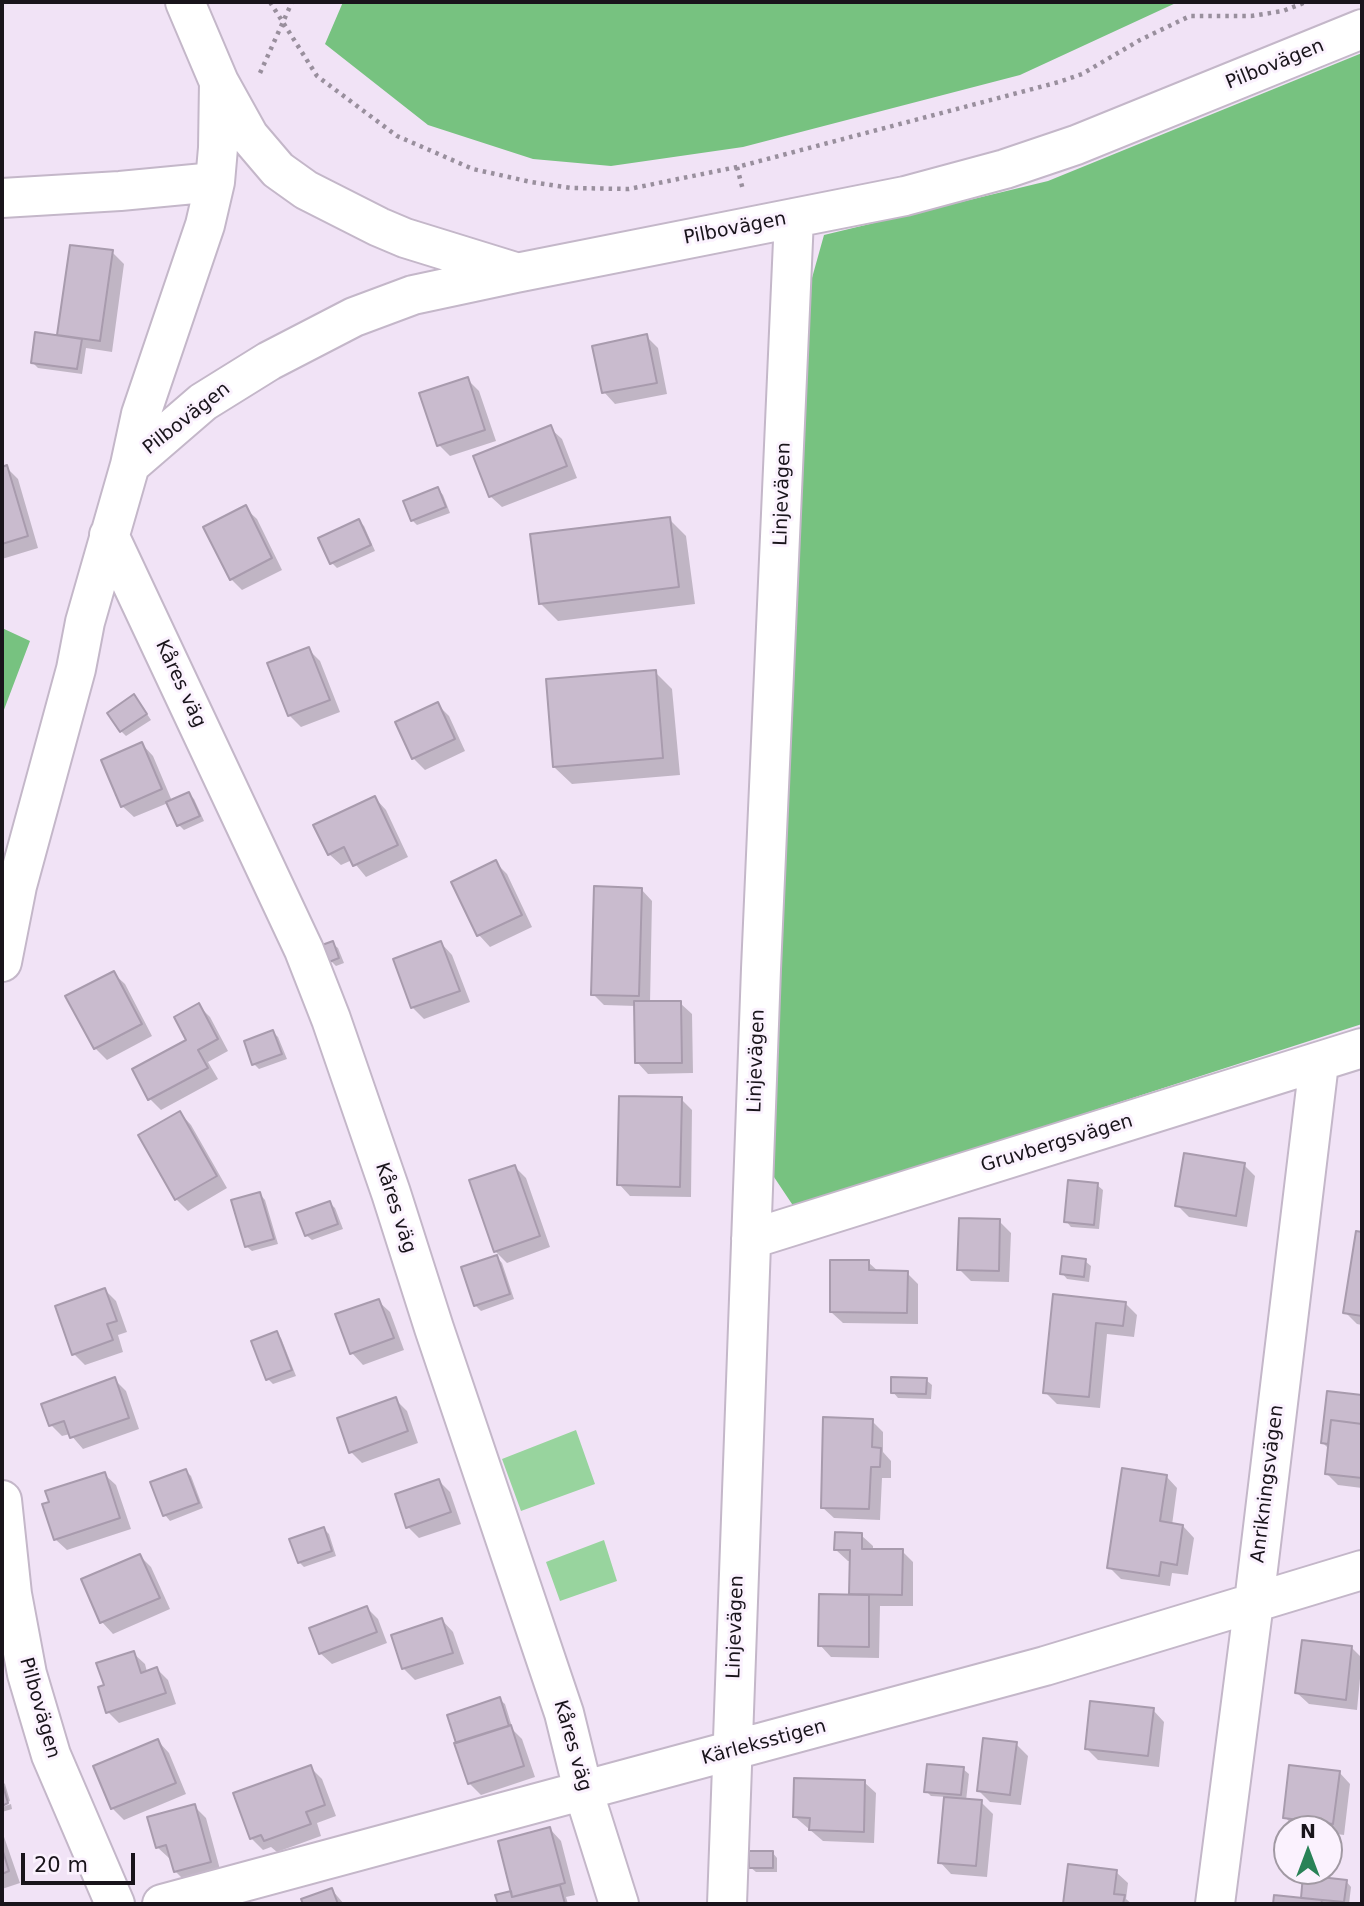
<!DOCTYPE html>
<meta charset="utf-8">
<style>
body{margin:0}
#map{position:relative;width:1364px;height:1906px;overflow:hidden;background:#f1e3f6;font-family:"DejaVu Sans",sans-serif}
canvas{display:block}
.frame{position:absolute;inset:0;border:4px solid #19141b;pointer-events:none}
.north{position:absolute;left:1273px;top:1815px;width:70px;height:70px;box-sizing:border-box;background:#fbf2fe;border:2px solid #a199a3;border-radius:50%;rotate:0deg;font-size:19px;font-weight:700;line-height:28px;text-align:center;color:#19141b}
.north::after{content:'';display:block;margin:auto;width:24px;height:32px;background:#298257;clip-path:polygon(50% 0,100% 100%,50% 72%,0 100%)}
.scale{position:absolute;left:21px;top:1853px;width:114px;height:32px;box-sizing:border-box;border:4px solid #19141b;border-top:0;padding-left:9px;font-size:21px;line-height:24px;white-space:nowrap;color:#19141b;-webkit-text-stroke:5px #fbf2fe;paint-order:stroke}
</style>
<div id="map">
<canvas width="1364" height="1906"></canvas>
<div class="frame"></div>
<div class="north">N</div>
<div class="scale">20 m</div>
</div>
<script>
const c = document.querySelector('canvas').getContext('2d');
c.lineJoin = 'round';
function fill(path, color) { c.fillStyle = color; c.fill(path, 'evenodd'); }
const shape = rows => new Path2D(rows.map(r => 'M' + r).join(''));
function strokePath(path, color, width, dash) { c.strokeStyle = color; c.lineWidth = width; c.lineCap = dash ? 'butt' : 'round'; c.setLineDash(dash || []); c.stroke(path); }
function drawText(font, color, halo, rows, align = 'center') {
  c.font = font + ' "DejaVu Sans",sans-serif'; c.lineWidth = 6; c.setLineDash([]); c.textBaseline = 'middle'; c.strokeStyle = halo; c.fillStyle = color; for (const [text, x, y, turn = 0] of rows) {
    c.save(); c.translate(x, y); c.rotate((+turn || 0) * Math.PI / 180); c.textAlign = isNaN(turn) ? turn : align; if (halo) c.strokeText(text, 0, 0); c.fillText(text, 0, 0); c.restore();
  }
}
const green = shape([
 [576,1430,595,1484,521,1511,502,1459],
 [604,1540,617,1581,560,1601,546,1562]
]);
const forest = shape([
 [343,2,1178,2,1020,75,743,147,611,166,533,159,428,125,325,44],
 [1362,53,1362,1024,794,1207,772,1174,805,303,824,235,1048,181],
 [2,628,30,641,2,715]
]);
const shadow = shape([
 [112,252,124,264,112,352,86,348,82,374,38,368,33,363,62,337,59,334],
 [646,336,658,348,667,394,615,404,604,392],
 [467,379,479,391,496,441,450,456,439,445],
 [550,428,562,439,577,478,502,507,490,496],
 [6,467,18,479,38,548,2,559,2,468],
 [438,489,443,495,450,513,417,525,412,520],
 [245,508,257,519,282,570,242,590,231,579],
 [669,519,686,536,695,604,558,621,540,603],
 [359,521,364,526,375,551,337,568,332,563],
 [308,649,320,661,340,712,301,727,289,715],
 [655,672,672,689,680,775,572,784,554,767],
 [139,702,151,720,126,736,121,731],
 [438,705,449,716,465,751,425,770,413,758],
 [142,744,153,756,172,801,189,794,194,799,204,821,184,830,179,825,168,803,134,817,122,806],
 [375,798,386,810,408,857,366,877,352,860,341,865,329,854],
 [496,863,507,874,532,927,490,947,479,935],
 [641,889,652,901,650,1003,680,1003,692,1014,693,1073,648,1074,637,1062,636,1006,604,1005,593,994],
 [332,943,338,948,344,963,336,966,331,961],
 [441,943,452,955,470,1002,424,1019,412,1007],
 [113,973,125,984,152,1036,107,1060,95,1048],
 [199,1006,210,1017,228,1051,208,1062,218,1079,161,1110,150,1099,189,1041],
 [273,1032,278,1037,287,1059,259,1069,254,1064],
 [681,1099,692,1110,691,1197,630,1196,619,1184],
 [180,1113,191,1125,227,1188,188,1211,176,1199,141,1136],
 [1244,1165,1255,1176,1247,1227,1189,1217,1177,1205],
 [515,1167,526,1178,550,1247,507,1263,495,1251],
 [1097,1185,1103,1190,1099,1229,1071,1227,1066,1221],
 [260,1194,265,1200,278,1244,252,1251,246,1246],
 [330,1203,335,1208,343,1229,312,1240,306,1235],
 [999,1221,1011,1233,1009,1282,971,1281,959,1269],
 [1357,1233,1362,1234,1362,1325,1357,1324,1345,1312],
 [497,1257,502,1263,514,1299,481,1311,475,1305],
 [1085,1261,1091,1266,1089,1282,1067,1279,1062,1273],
 [868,1262,879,1272,907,1273,918,1284,918,1324,843,1323,831,1312],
 [105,1290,116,1301,127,1332,118,1335,123,1352,85,1365,74,1354],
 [1055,1296,1125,1303,1137,1315,1134,1337,1107,1334,1100,1408,1057,1404,1045,1392],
 [378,1301,390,1312,404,1350,363,1365,352,1353],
 [276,1333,281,1338,296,1376,273,1384,268,1379],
 [114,1379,126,1391,139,1429,83,1449,70,1434,62,1436,51,1425],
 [926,1380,932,1385,931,1399,898,1398,893,1392],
 [1329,1392,1362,1396,1362,1488,1338,1485,1327,1474,1329,1449,1322,1442],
 [395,1399,407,1411,418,1443,362,1463,351,1452],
 [872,1421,883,1432,883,1452,891,1461,891,1478,882,1478,880,1520,834,1518,822,1507],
 [186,1471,191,1476,203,1508,170,1521,165,1515,153,1483],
 [104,1474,116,1485,131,1529,67,1550,55,1539],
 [1166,1476,1177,1488,1172,1525,1183,1526,1194,1538,1188,1575,1172,1573,1170,1586,1121,1579,1109,1567],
 [439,1481,450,1492,461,1524,419,1538,408,1527],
 [324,1529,329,1534,336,1556,304,1567,299,1562],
 [861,1535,873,1546,873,1550,902,1551,913,1562,913,1606,880,1606,879,1658,831,1657,820,1645,851,1596,852,1561,848,1561,836,1550],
 [140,1556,151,1567,170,1609,113,1634,102,1622,84,1580],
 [367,1608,378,1619,387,1643,332,1664,320,1653],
 [442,1620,453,1632,464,1664,415,1680,403,1668],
 [1352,1648,1362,1658,1357,1710,1309,1704,1297,1693],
 [133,1653,145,1664,147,1672,157,1669,168,1680,176,1704,119,1723,108,1712,106,1686],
 [499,1699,505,1704,513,1730,522,1739,535,1777,481,1795,469,1783],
 [1153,1710,1164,1722,1159,1767,1098,1760,1086,1748],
 [158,1741,169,1753,186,1794,124,1820,112,1808],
 [1016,1744,1028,1756,1021,1805,990,1802,978,1790],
 [310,1767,322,1779,336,1816,317,1823,321,1836,277,1852,271,1847,263,1850,251,1838],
 [963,1769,969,1774,966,1801,981,1802,993,1814,987,1877,951,1874,940,1862,946,1797,931,1796,926,1791],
 [1339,1772,1350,1784,1344,1835,1329,1833,1329,1829,1296,1829,1285,1817],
 [2,1781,5,1784,10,1801,2,1804],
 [864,1782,876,1793,874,1843,823,1841,795,1817],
 [11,1804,12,1809,2,1812,2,1807],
 [194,1806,206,1818,221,1873,187,1883,175,1871,172,1858,169,1858,157,1847],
 [550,1829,561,1841,575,1895,566,1897,568,1904,500,1904,498,1896,510,1893,514,1897,500,1842],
 [2,1831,20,1883,2,1889],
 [772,1852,777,1858,777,1872,756,1872,750,1867],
 [1070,1866,1116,1872,1128,1883,1126,1899,1132,1904,1065,1904],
 [1346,1881,1351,1887,1349,1904,1275,1904,1276,1897,1306,1900],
 [332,1890,344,1904,305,1904,304,1900]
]);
const building = shape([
 [70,245,113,250,100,341,57,335,70,245],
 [35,332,82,339,77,369,31,363,35,332],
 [647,334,657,383,602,393,592,346,647,334],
 [468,377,485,430,437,446,419,393,468,377],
 [551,425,567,466,489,497,473,456,551,425],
 [7,465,28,536,2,544,2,467,7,465],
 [438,487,446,507,411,521,403,501,438,487],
 [246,505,272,558,230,580,203,527,246,505],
 [670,517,679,587,539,604,530,534,670,517],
 [359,519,371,545,330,564,318,538,359,519],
 [309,647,330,700,288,716,267,663,309,647],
 [656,670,663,758,553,767,546,679,656,670],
 [134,694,147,714,120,732,107,713,134,694],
 [438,702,455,739,412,759,395,722,438,702],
 [142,742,162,789,121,807,101,760,142,742],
 [189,792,200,816,177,826,166,802,189,792],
 [375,796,398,845,353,866,344,847,328,855,313,825,375,796],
 [496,860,522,915,477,936,451,882,496,860],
 [594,886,642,888,639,996,591,995,594,886],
 [333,941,339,958,329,962,322,945,333,941],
 [441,941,460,991,411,1008,393,959,441,941],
 [114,971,142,1024,94,1049,65,996,114,971],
 [634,1001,681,1001,682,1063,635,1063,634,1001],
 [199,1003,218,1039,198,1050,208,1068,148,1100,132,1069,186,1040,174,1017,199,1003],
 [273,1030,282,1054,252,1065,244,1041,273,1030],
 [619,1096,682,1097,680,1187,617,1185,619,1096],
 [180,1111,217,1176,175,1200,138,1135,180,1111],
 [1184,1153,1245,1163,1236,1216,1175,1206,1184,1153],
 [515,1165,540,1236,494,1252,469,1180,515,1165],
 [1068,1180,1098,1183,1094,1225,1064,1222,1068,1180],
 [260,1192,274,1239,245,1247,231,1200,260,1192],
 [330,1201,338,1224,305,1236,296,1213,330,1201],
 [959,1218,1000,1219,999,1271,957,1270,959,1218],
 [1356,1231,1362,1232,1362,1316,1343,1313,1356,1231],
 [497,1255,510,1294,474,1306,461,1267,497,1255],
 [1062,1256,1086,1259,1084,1277,1060,1274,1062,1256],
 [830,1260,869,1260,869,1270,908,1271,907,1313,830,1312,830,1260],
 [105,1288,117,1321,107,1324,113,1340,72,1355,55,1306,105,1288],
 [1053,1294,1126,1302,1123,1326,1096,1323,1089,1397,1043,1393,1053,1294],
 [379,1299,394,1338,350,1354,335,1314,379,1299],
 [277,1331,292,1370,266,1380,251,1341,277,1331],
 [115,1377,129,1418,70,1438,64,1421,49,1426,41,1404,115,1377],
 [891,1377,927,1378,926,1394,891,1393,891,1377],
 [1327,1391,1362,1395,1362,1424,1331,1420,1328,1444,1321,1443,1327,1391],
 [396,1397,408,1431,349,1453,337,1418,396,1397],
 [823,1417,873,1419,872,1447,881,1448,880,1467,871,1467,869,1509,821,1508,823,1417],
 [1331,1420,1362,1424,1362,1478,1325,1474,1331,1420],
 [1122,1468,1167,1475,1160,1521,1183,1525,1177,1565,1161,1562,1159,1576,1107,1568,1122,1468],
 [186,1469,199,1503,163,1516,150,1482,186,1469],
 [105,1472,120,1518,54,1540,42,1504,49,1502,45,1491,105,1472],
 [439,1479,451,1512,406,1528,395,1494,439,1479],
 [324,1527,332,1551,298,1563,289,1539,324,1527],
 [835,1532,862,1533,862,1549,903,1549,902,1595,849,1594,850,1550,834,1550,835,1532],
 [140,1554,160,1598,100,1623,81,1579,140,1554],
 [819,1594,869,1595,869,1647,818,1646,819,1594],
 [367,1606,377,1632,319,1654,309,1628,367,1606],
 [442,1618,453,1653,402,1669,391,1635,442,1618],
 [1302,1640,1352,1646,1346,1700,1295,1693,1302,1640],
 [134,1651,141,1673,157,1667,166,1693,106,1713,98,1687,104,1685,96,1663,134,1651],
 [500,1697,509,1726,456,1743,447,1715,500,1697],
 [1090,1701,1154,1708,1148,1756,1085,1749,1090,1701],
 [511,1725,524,1766,468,1784,454,1743,511,1725],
 [983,1738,1017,1742,1010,1795,977,1791,983,1738],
 [158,1739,176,1783,111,1809,93,1766,158,1739],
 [927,1764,964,1767,961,1795,924,1792,927,1764],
 [311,1765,325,1805,306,1812,311,1824,264,1841,261,1835,250,1839,233,1793,311,1765],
 [1289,1765,1340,1771,1333,1824,1283,1818,1289,1765],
 [794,1778,865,1780,864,1832,809,1830,810,1818,793,1817,794,1778],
 [2,1782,8,1803,2,1806,2,1782],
 [944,1797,982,1800,976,1866,938,1863,944,1797],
 [195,1804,211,1862,174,1872,166,1845,156,1848,147,1817,195,1804],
 [550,1827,565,1883,512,1897,498,1841,550,1827],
 [2,1848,9,1871,2,1874,2,1848],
 [749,1851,773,1851,773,1868,749,1868,749,1851],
 [1068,1864,1117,1870,1114,1894,1125,1895,1123,1904,1063,1904,1068,1864],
 [1303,1875,1347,1880,1344,1902,1301,1898,1303,1875],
 [560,1885,565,1904,498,1904,495,1895,511,1891,512,1897,560,1885],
 [332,1888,338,1904,303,1904,301,1899,332,1888],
 [1274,1895,1322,1900,1321,1904,1273,1904,1274,1895]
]);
const path = shape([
 [270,2,317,76,397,136,473,169,531,182,571,188,629,189,737,167,1059,82,1082,74,1140,40,1190,16,1251,16,1283,11,1306,2],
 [260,73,292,2],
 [737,167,743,190]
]);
const minor = shape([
 [185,2,219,82,249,136,278,170,306,190,379,227,405,238,515,272],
 [2,198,120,191,215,182],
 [130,465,203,402,269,361,354,317,413,295,516,273,905,196,1005,169,1076,145,1362,29],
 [109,535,304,950,331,1019,391,1193,434,1328,564,1713,583,1790,619,1904],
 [2,962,17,886,76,669,85,622,130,465,141,414,205,225,215,182,218,148,219,82],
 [751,1239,1362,1048],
 [2,1500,12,1594,27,1674,51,1755,115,1904],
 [162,1904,1045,1666,1362,1570],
 [727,1904,761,969,794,218],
 [1215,1904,1254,1602,1319,1063]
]);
const streetNames = [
 ["Pilbovägen",1275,65,-22],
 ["Pilbovägen",735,229,-11],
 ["Pilbovägen",187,419,-38],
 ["Linjevägen",783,494,-88],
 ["Kåres väg",180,684,65],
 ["Linjevägen",757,1061,-88],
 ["Gruvbergsvägen",1057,1144,-17],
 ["Kåres väg",395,1208,72],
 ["Anrikningsvägen",1268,1484,-83],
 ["Linjevägen",736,1627,-88],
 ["Pilbovägen",39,1708,74],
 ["Kärleksstigen",764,1743,-15],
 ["Kåres väg",572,1746,74]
];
fill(green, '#98d49e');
fill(forest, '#77c280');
fill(shadow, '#0003');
fill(building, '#c9bbce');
strokePath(building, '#a89bad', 2);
strokePath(minor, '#c4b7c9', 42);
strokePath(path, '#998f9d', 4.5, [3.5, 5]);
strokePath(minor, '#fff', 38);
drawText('19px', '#19141b', '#fbf2fe', streetNames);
</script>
